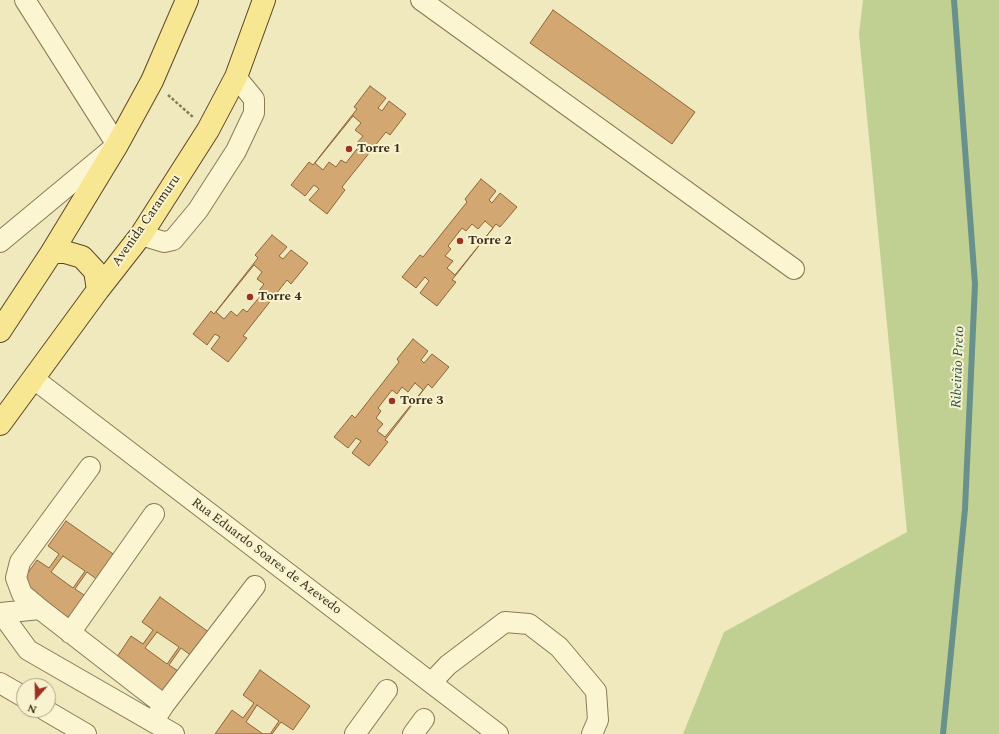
<!DOCTYPE html>
<meta charset="utf-8">
<style>
body{margin:0}
#map{position:relative;width:999px;height:734px;overflow:hidden;background:#f1e9be;font-family:Spectral,serif}
canvas{display:block}
.north{position:absolute;left:16px;top:678px;width:40px;height:40px;box-sizing:border-box;background:#f8f2ce;border:1px solid #aca486;border-radius:50%;rotate:200deg;font-size:11px;font-weight:700;line-height:16px;text-align:center;color:#392e1b}
.north::after{content:'';display:block;margin:auto;width:14px;height:18px;background:#9e3221;clip-path:polygon(50% 0,100% 100%,50% 72%,0 100%)}
</style>
<div id="map">
<canvas width="999" height="734"></canvas>
<div class="north">N</div>
</div>
<script>
const c = document.querySelector('canvas').getContext('2d');
c.lineJoin = 'round';
function fill(path, color) { c.fillStyle = color; c.fill(path, 'evenodd'); }
const shape = rows => new Path2D(rows.map(r => 'M' + r).join(''));
function strokePath(path, color, width, dash) { c.strokeStyle = color; c.lineWidth = width; c.lineCap = dash ? 'butt' : 'round'; c.setLineDash(dash || []); c.stroke(path); }
function drawText(font, color, halo, rows, align = 'center') {
  c.font = font + ' Spectral,serif'; c.lineWidth = 4; c.setLineDash([]); c.textBaseline = 'middle'; c.strokeStyle = halo; c.fillStyle = color; for (const [text, x, y, turn = 0] of rows) {
    c.save(); c.translate(x, y); c.rotate((+turn || 0) * Math.PI / 180); c.textAlign = isNaN(turn) ? turn : align; if (halo) c.strokeText(text, 0, 0); c.fillText(text, 0, 0); c.restore();
  }
}
const green = shape([
 [863,0,999,0,999,734,683,734,724,632,907,532,859,34]
]);
const stream = shape([
 [943,734,965,509,975,284,954,0]
]);
const building = shape([
 [553,10,695,112,672,144,530,43,553,10],
 [370,86,386,98,378,108,382,111,389,101,406,114,390,135,386,132,342,187,345,190,327,214,309,200,319,189,314,185,305,196,291,185,309,162,313,165,357,109,354,107,370,86],
 [353,116,361,123,355,130,363,136,357,143,360,145,346,163,341,160,336,167,329,162,323,170,315,163,353,116],
 [481,179,496,191,489,200,492,203,500,193,517,207,500,227,496,224,452,280,456,282,437,306,420,293,429,281,425,277,416,288,402,277,420,255,423,257,467,202,465,199,481,179],
 [485,221,493,228,455,275,447,268,453,261,445,256,451,249,448,246,462,228,466,231,472,224,478,229,485,221],
 [272,235,287,247,279,256,283,259,291,250,308,263,291,284,287,280,243,336,247,338,228,362,211,349,220,337,215,334,207,345,193,334,211,311,214,314,258,258,255,255,272,235],
 [254,265,262,272,257,279,264,284,258,292,262,294,247,312,243,309,237,316,231,311,224,319,216,312,254,265],
 [413,339,428,351,421,360,424,363,432,354,449,367,432,388,428,384,385,440,388,442,369,466,352,453,361,441,356,438,348,448,334,437,352,415,355,418,399,362,397,359,413,339],
 [415,383,423,390,385,437,377,431,383,424,376,418,381,411,378,408,392,390,397,394,402,387,408,392,415,383],
 [66,521,116,556,99,581,87,572,75,589,87,597,71,620,20,584,37,560,49,568,59,554,48,546,66,521],
 [63,556,85,571,73,588,51,572,63,556],
 [160,597,210,633,193,657,181,648,169,665,181,673,164,696,115,660,131,636,143,644,153,630,142,622,160,597],
 [157,632,179,647,167,664,145,648,157,632],
 [260,670,310,706,293,730,281,722,272,734,215,734,232,710,243,718,254,703,243,695,260,670],
 [257,705,279,721,270,734,263,734,246,722,257,705]
]);
const path = shape([
 [168,95,193,117]
]);
const minor = shape([
 [421,0,794,269],
 [141,235,164,242,173,240,198,210,236,151,254,113,254,99,236,77],
 [0,242,117,145,25,0],
 [34,379,498,734],
 [40,609,22,594,16,578,20,562,90,467],
 [0,613,40,609,164,705,153,722],
 [1,613,28,650,174,734],
 [70,633,154,514],
 [0,683,24,697],
 [431,683,448,665,505,622,529,624,559,647,596,691,598,720,592,734],
 [164,705,255,586],
 [45,710,86,734],
 [355,734,387,690],
 [413,734,424,719]
]);
const major = shape([
 [52,252,65,252,82,257,95,271,98,290],
 [0,331,52,252,117,145,152,81,187,0],
 [0,424,98,290,141,235,208,130,236,77,264,0]
]);
const markers = [
 [349,149,4,"#9e3221"],
 [460,241,4,"#9e3221"],
 [250,297,4,"#9e3221"],
 [392,401,4,"#9e3221"]
];
const poiNames = [
 ["Torre 1",357,149],
 ["Torre 2",468,241],
 ["Torre 4",258,297],
 ["Torre 3",400,401]
];
const streetNames = [
 ["Avenida Caramuru",147,221,-55],
 ["Rua Eduardo Soares de Azevedo",266,557,37]
];
const waterNames = [
 ["Ribeirão Preto",959,367,-88]
];
fill(green, '#c0d092');
strokePath(stream, '#69918c', 6);
fill(building, '#d2a771');
strokePath(building, '#8c6639', 1);
strokePath(minor, '#8b7955', 22);
strokePath(major, '#58462a', 24);
strokePath(path, '#8b7955', 2.5, [3, 2]);
strokePath(minor, '#fbf5d2', 20);
strokePath(major, '#f8e792', 22);
for (const [x, y, r, color] of markers) { const dot = new Path2D(); dot.arc(x, y, r, 0, 2 * Math.PI); c.fillStyle = color; c.fill(dot); strokePath(dot, '#f8f2ce', 1.5); }
drawText('bold 13px', '#392e1b', '#f8f2ce', poiNames, 'left');
drawText('13px', '#392e1b', '#f8f2ce', streetNames);
drawText('italic 14px', '#29565a', '#f8f2ce', waterNames);
</script>
